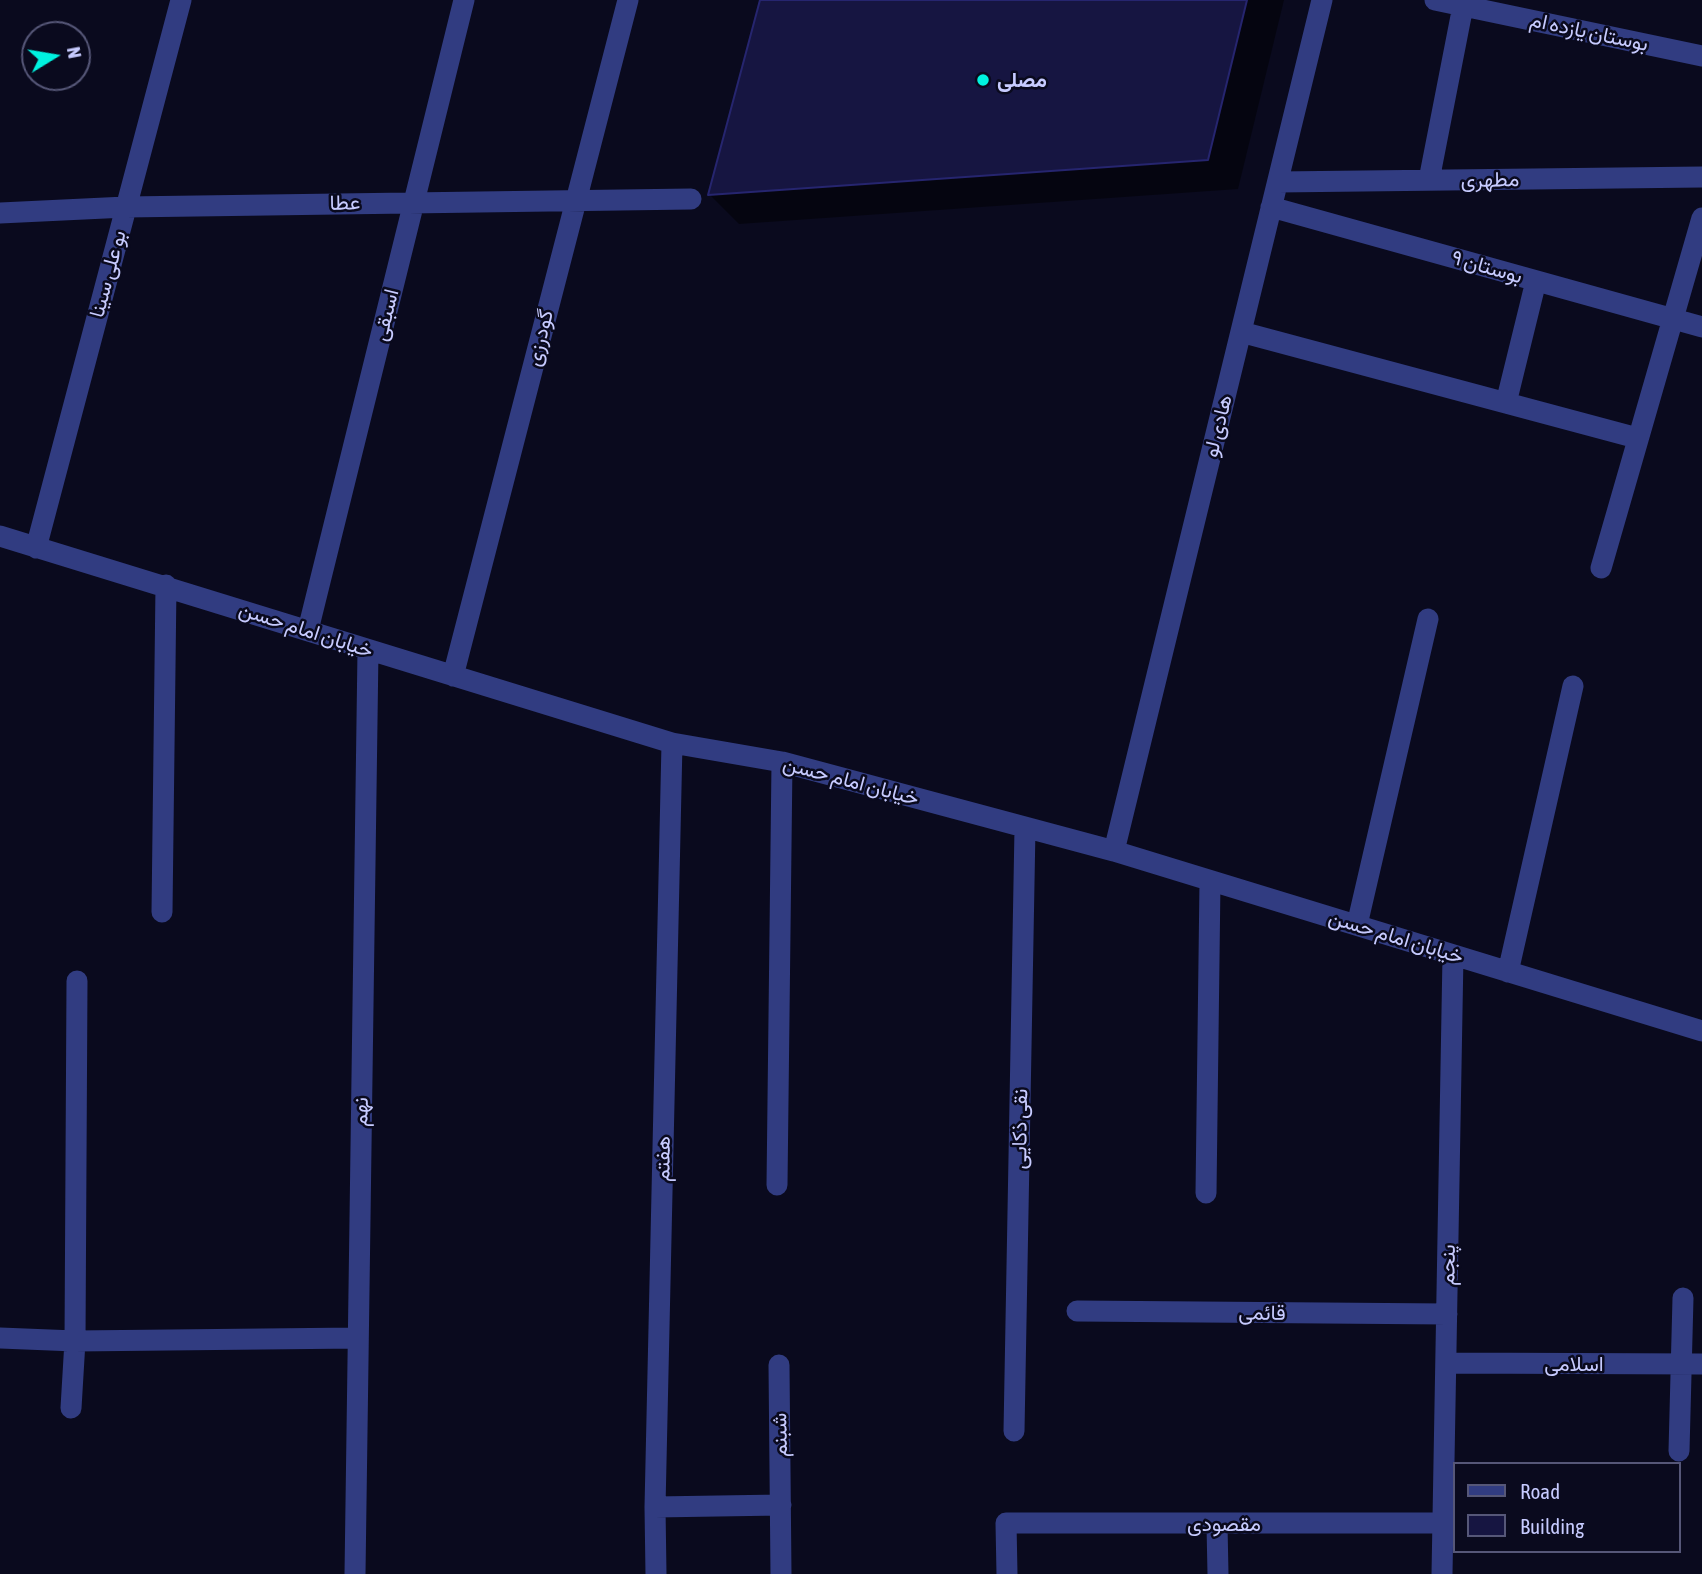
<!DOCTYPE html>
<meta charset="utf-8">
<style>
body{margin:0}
#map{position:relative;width:1702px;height:1574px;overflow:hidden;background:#0a0a1e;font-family:"Asap Condensed",sans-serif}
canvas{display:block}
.legend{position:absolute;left:1453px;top:1462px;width:228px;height:91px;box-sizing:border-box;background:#0a0a1e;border:2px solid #565778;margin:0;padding:9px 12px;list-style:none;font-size:21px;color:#c7cbff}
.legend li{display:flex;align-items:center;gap:14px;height:35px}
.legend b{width:35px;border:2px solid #565778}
.north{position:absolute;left:21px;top:21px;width:70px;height:70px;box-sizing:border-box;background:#0a0a1e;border:2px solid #565778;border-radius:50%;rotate:79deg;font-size:19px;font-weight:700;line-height:28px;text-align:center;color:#c7cbff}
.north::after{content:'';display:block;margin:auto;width:24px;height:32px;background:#00f2df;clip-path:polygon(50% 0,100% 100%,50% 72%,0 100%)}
</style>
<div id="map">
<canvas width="1702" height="1574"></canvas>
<ul class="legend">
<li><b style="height:9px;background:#313c81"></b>Road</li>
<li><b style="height:19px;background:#161541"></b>Building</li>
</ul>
<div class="north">N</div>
</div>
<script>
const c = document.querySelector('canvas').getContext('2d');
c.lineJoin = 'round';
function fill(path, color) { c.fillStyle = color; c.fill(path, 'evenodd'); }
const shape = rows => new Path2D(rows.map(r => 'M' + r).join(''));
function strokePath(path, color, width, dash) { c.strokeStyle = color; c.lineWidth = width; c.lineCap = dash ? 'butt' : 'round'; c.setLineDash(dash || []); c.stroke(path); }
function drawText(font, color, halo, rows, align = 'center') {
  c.font = font + ' "Asap Condensed",Vazirmatn,sans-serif'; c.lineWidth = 5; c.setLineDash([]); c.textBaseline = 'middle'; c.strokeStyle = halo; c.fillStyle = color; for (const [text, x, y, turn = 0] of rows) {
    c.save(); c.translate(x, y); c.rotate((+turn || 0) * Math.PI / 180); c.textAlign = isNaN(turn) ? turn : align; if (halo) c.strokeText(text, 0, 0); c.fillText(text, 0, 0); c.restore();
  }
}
const shadow = shape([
 [762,0,1284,0,1238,189,739,224,710,195]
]);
const building = shape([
 [760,0,1247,0,1208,160,708,195,760,0]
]);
const minor = shape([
 [1435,0,1702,56],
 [1429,180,1463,6],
 [1278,182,1702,177],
 [1271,207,1702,327],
 [0,213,126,207,691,199],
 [1241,332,1637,438],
 [1506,403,1536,281],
 [0,536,672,743,782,762,1114,851,1702,1031],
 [36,548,181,0],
 [1601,568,1702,218],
 [308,630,464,0],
 [453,676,628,0],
 [1114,851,1322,0],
 [162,912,166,585],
 [1357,925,1428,619],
 [1508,972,1573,686],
 [777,1185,782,762],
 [1206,1193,1210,881],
 [1077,1311,1447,1314],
 [0,1338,75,1341,357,1338],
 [1446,1363,1702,1364],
 [779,1365,781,1574],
 [71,1408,75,1341,77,981],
 [1014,1431,1025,828],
 [1679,1451,1683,1298],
 [655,1507,781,1505],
 [1217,1525,1218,1574],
 [355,1574,368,650],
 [656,1574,655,1507,672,743],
 [1007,1574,1006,1523,1443,1523],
 [1442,1574,1453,955]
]);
const markers = [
 [983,80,7,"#00f2df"]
];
const streetNames = [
 ["بوستان یازده ام",1589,32,12],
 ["مطهری",1490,180,-1],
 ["عطا",345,203,-1],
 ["بوستان ۹",1487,267,16],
 ["بو علی سینا",108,274,-75],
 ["اسبقی",386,315,-76],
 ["گودرزی",540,338,-76],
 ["هادی لو",1218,426,-76],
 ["خیابان امام حسن",306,630,18],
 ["خیابان امام حسن",851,781,15],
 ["خیابان امام حسن",1396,937,17],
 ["نهم",361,1112,-89],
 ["نقی ذکایی",1020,1129,-89],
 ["هفتم",663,1159,-89],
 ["پنجم",1448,1265,-89],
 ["قائمی",1262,1313,1],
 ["اسلامی",1574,1364],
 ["شبنم",780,1435,-91],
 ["مقصودی",1224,1524]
];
const poiNames = [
 ["مصلی",997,80]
];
fill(shadow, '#0007');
fill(building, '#161541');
strokePath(building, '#26256f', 2);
strokePath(minor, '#313c81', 21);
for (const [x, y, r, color] of markers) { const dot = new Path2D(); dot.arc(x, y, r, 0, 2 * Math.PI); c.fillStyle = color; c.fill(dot); strokePath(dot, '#0a0a1e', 2.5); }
drawText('21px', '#c7cbff', '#0a0a1e', streetNames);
drawText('bold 21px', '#c7cbff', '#0a0a1e', poiNames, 'left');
</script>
